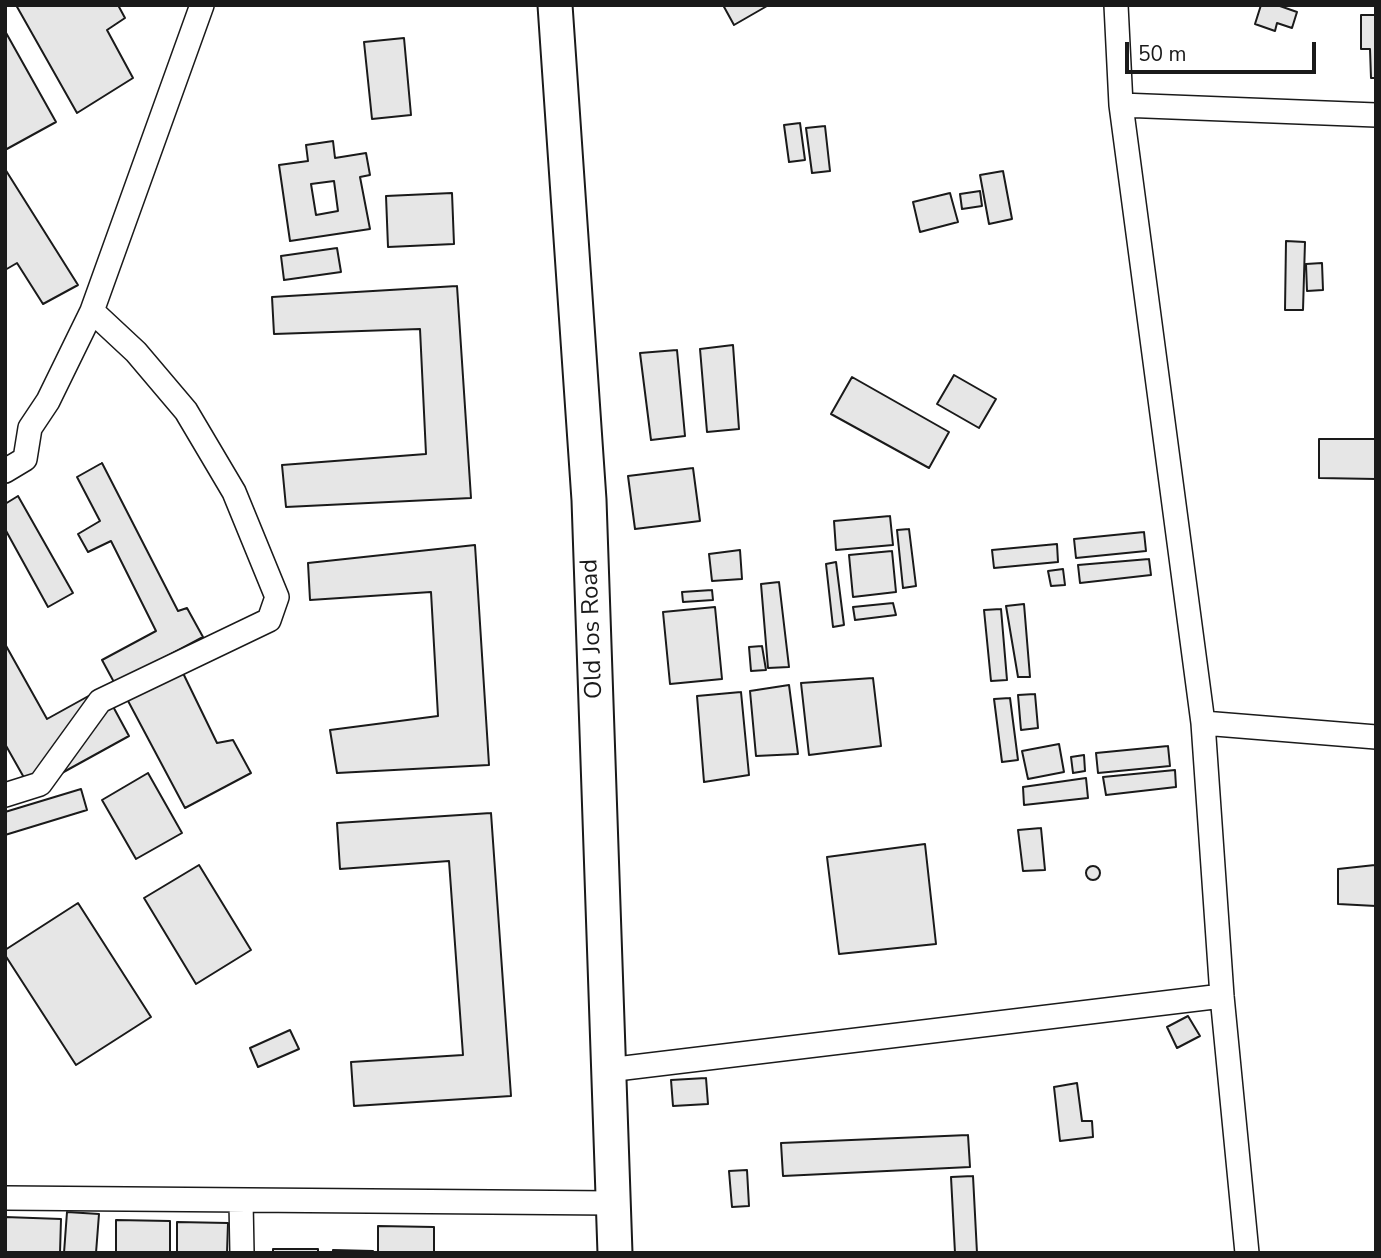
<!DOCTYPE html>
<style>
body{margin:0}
#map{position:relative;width:1381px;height:1258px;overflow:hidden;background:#fff;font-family:"Nunito Sans",sans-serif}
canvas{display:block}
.frame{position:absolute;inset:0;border:7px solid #1a1a1a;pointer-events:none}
.scale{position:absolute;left:1125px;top:42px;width:191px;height:32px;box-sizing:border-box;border:4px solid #1a1a1a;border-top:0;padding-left:9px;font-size:21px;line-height:24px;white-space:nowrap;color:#1a1a1a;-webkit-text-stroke:5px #fff;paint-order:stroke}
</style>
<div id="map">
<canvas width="1381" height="1258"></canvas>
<div class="frame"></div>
<div class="scale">50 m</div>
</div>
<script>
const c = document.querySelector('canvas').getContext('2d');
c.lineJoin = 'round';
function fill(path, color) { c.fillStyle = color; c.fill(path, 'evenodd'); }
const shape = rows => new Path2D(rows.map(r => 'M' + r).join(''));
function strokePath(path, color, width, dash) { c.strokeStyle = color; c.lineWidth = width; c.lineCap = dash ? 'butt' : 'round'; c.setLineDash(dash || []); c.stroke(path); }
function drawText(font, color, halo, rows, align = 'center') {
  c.font = font + ' "Nunito Sans",sans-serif'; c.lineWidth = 5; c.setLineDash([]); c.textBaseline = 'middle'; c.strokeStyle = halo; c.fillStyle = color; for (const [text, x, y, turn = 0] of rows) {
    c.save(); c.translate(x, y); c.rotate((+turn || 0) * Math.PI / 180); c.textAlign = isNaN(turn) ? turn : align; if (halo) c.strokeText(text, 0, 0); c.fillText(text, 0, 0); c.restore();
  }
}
const building = shape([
 [16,5,118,5,125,18,107,30,133,78,77,113,16,5],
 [723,5,767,5,767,6,734,25,723,5],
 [1261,5,1277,5,1297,12,1292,28,1277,23,1275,31,1255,24,1261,5],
 [1361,15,1376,15,1376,78,1371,78,1370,49,1361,49,1361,15],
 [5,31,56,122,5,150,5,31],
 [404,38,411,115,372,119,364,42,404,38],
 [800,123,805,160,789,162,784,125,800,123],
 [825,126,830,171,812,173,806,128,825,126],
 [333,141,335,158,366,153,370,175,360,177,370,229,290,241,279,165,308,161,306,145,333,141],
 [334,181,338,211,316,215,311,184,334,181],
 [5,169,78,285,43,304,17,263,5,270,5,169],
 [1003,171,1012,219,989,224,980,175,1003,171],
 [980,191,982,206,962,209,960,194,980,191],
 [452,193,454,244,388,247,386,196,452,193],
 [950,193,958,222,920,232,913,202,950,193],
 [1286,241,1305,242,1303,310,1285,310,1286,241],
 [337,248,341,272,284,280,281,256,337,248],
 [1322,263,1323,290,1307,291,1306,264,1322,263],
 [457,286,471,498,286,507,282,465,426,454,420,329,274,334,272,297,457,286],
 [733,345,739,429,707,432,700,349,733,345],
 [677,350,685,436,651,440,640,353,677,350],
 [954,375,996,399,979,428,937,404,954,375],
 [852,377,949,432,929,468,831,414,852,377],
 [1319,439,1376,439,1376,479,1319,478,1319,439],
 [102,463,178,611,187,608,203,637,115,684,102,660,156,631,111,541,88,552,78,534,100,521,77,477,102,463],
 [693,468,700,521,635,529,628,476,693,468],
 [18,496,73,593,48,607,5,529,5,504,18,496],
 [890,516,893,545,836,550,834,521,890,516],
 [909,529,916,586,903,588,897,530,909,529],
 [1144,532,1146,551,1076,558,1074,539,1144,532],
 [1057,544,1058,562,994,568,992,550,1057,544],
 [475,545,489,765,337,773,330,730,438,716,431,592,310,600,308,563,475,545],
 [740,550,742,579,712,581,709,554,740,550],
 [892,551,896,592,853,597,849,555,892,551],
 [1149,559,1151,575,1080,583,1078,565,1149,559],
 [836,562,844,625,833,627,826,564,836,562],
 [1063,569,1065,585,1051,586,1048,571,1063,569],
 [779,582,789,667,768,668,761,584,779,582],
 [712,590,713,600,683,602,682,592,712,590],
 [893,603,896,615,855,620,853,607,893,603],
 [1024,604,1030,677,1018,677,1006,606,1024,604],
 [715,607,722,679,670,684,663,612,715,607],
 [1001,609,1007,680,991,681,984,610,1001,609],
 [5,644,47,719,103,688,129,736,31,790,5,744,5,644],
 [762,646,766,670,751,671,749,647,762,646],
 [182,671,217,743,233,740,251,773,185,808,127,699,182,671],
 [873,678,881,746,809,755,801,683,873,678],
 [789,685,798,754,756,756,750,691,789,685],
 [741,692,749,775,704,782,697,696,741,692],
 [1035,694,1038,728,1021,730,1018,695,1035,694],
 [1010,698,1018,760,1002,762,994,699,1010,698],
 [1059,744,1064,772,1028,779,1022,751,1059,744],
 [1168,746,1170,766,1098,773,1096,753,1168,746],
 [1084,755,1085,771,1073,773,1071,757,1084,755],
 [1175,770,1176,787,1106,795,1103,777,1175,770],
 [148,773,182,833,136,859,102,800,148,773],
 [1086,778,1088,798,1024,805,1023,787,1086,778],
 [81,789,87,810,5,835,5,812,81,789],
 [491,813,511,1096,354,1106,351,1062,463,1055,449,861,340,869,337,823,491,813],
 [1041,828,1045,870,1023,871,1018,830,1041,828],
 [925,844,936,944,839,954,827,857,925,844],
 [1376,856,1376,906,1338,904,1338,869,1375,865,1376,856],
 [199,865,251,950,196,984,144,898,199,865],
 '1086 873a7 7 0 1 1 14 0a7 7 0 1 1-14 0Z',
 [78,903,151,1017,76,1065,5,955,5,950,78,903],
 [1188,1016,1200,1036,1177,1048,1167,1027,1188,1016],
 [290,1030,299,1049,258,1067,250,1048,290,1030],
 [706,1078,708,1104,673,1106,671,1080,706,1078],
 [1077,1083,1082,1121,1092,1121,1093,1137,1060,1141,1054,1087,1077,1083],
 [968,1135,970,1167,783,1176,781,1143,968,1135],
 [747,1170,749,1206,732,1207,729,1171,747,1170],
 [973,1176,977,1253,955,1253,951,1177,973,1176],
 [67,1212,99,1214,96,1253,64,1253,67,1212],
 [5,1217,61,1219,60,1253,5,1253,5,1217],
 [116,1220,170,1221,170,1253,116,1253,116,1220],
 [177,1222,228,1223,227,1253,177,1253,177,1222],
 [378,1226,434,1227,434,1253,378,1253,378,1226],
 [273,1249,318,1249,318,1253,273,1253,273,1249],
 [333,1250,373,1251,373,1253,333,1253,333,1250]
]);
const minor = shape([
 [1116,5,1121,105,1203,723,1222,996,1247,1253],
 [1121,105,1376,115],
 [5,471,25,459,30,428,48,401,92,311,202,5],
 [1203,723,1376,737],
 [5,795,40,784,100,701,269,620,277,597,234,492,186,411,136,352,92,311],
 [608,1070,1222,996],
 [5,1198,612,1203],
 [241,1201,242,1253]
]);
const secondary = shape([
 [555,5,589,500,615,1253]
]);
const streetNames = [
 ["Old Jos Road",593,629,-92]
];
fill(building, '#e6e6e6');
strokePath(building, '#1a1a1a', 2);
strokePath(minor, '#1a1a1a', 26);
strokePath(secondary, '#1a1a1a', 37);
strokePath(minor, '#fff', 23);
strokePath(secondary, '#fff', 33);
drawText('24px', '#1a1a1a', '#fff', streetNames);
</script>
